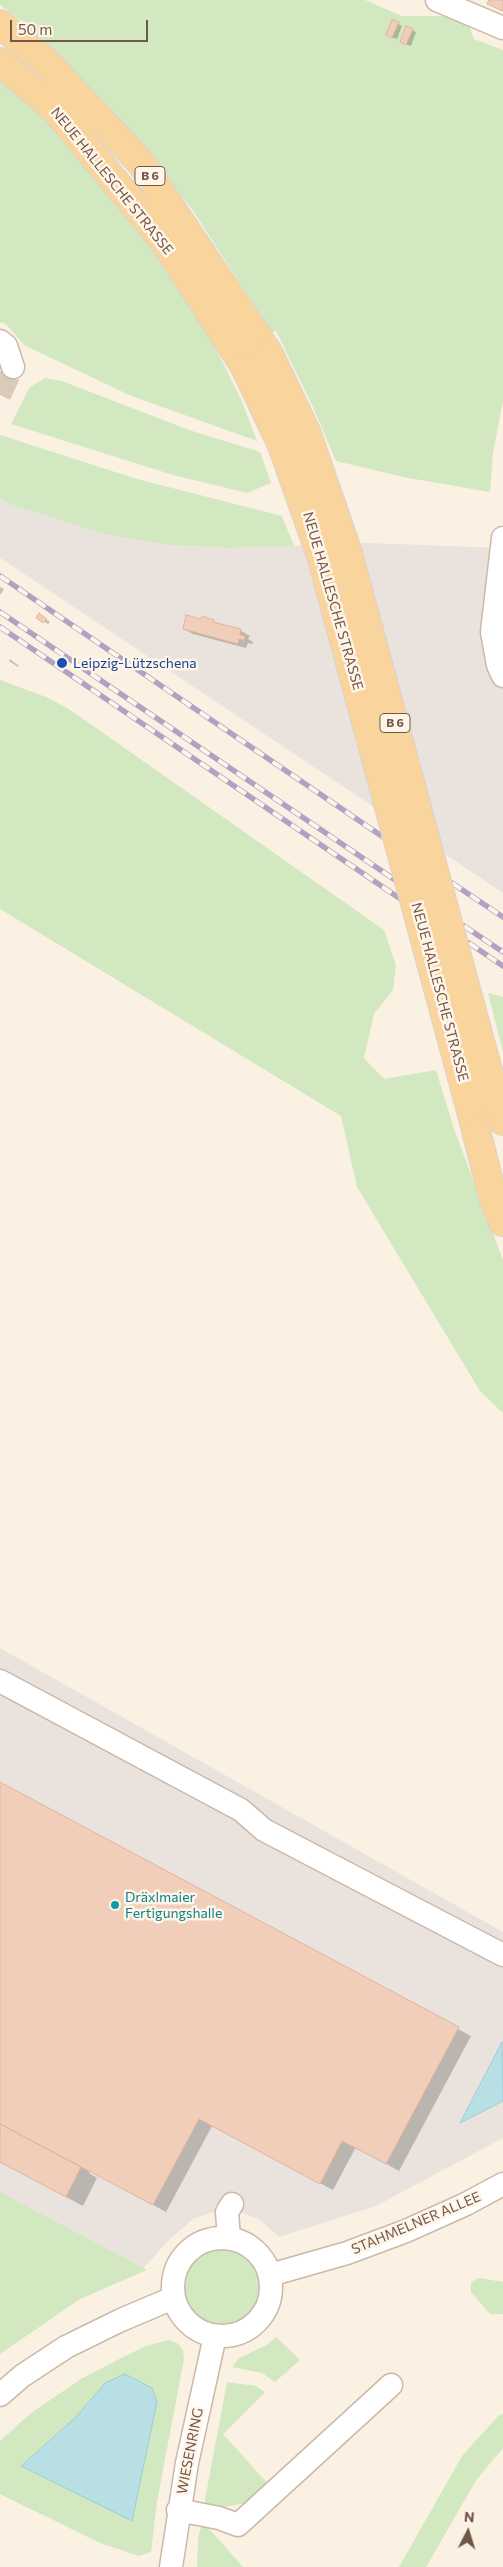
<!DOCTYPE html>
<meta charset="utf-8">
<style>
body{margin:0}
#map{position:relative;width:503px;height:2567px;overflow:hidden;background:#fbf1e2;font-family:Commissioner,sans-serif}
canvas{display:block}
.north{position:absolute;left:443px;top:2507px;width:50px;height:50px;-webkit-text-stroke:4px #fff5e8;paint-order:stroke;rotate:5deg;font-size:14px;font-weight:700;line-height:20px;text-align:center;color:#725749}
.north::after{content:'';display:block;margin:auto;width:18px;height:22px;background:#725749;clip-path:polygon(50% 0,100% 100%,50% 72%,0 100%)}
.scale{position:absolute;left:10px;top:20px;width:138px;height:22px;box-sizing:border-box;border:2px solid #725749;border-top:0;padding-left:6px;font-size:15px;line-height:18px;white-space:nowrap;color:#725749;-webkit-text-stroke:4px #fff5e8;paint-order:stroke}
</style>
<div id="map">
<canvas width="503" height="2567"></canvas>
<div class="north">N</div>
<div class="scale">50 m</div>
</div>
<script>
const c = document.querySelector('canvas').getContext('2d');
c.lineJoin = 'round';
function fill(path, color) { c.fillStyle = color; c.fill(path, 'evenodd'); }
const shape = rows => new Path2D(rows.map(r => 'M' + r).join(''));
function strokePath(path, color, width, dash) { c.strokeStyle = color; c.lineWidth = width; c.lineCap = dash ? 'butt' : 'round'; c.setLineDash(dash || []); c.stroke(path); }
function drawText(font, color, halo, rows, align = 'center') {
  c.font = font + ' Commissioner,sans-serif'; c.lineWidth = 5; c.setLineDash([]); c.textBaseline = 'middle'; c.strokeStyle = halo; c.fillStyle = color; for (const [text, x, y, turn = 0] of rows) {
    c.save(); c.translate(x, y); c.rotate((+turn || 0) * Math.PI / 180); c.textAlign = isNaN(turn) ? turn : align; if (halo) c.strokeText(text, 0, 0); c.fillText(text, 0, 0); c.restore();
  }
}
const industrial = shape([
 [0,499,169,545,227,548,369,543,503,548,503,893,0,558],
 [0,1648,503,1932,503,2138,376,2206,279,2237,259,2219,227,2207,193,2219,169,2240,139,2273,0,2197]
]);
const green = shape([
 [0,0,365,0,402,16,454,16,467,20,474,39,503,50,503,401,493,453,490,492,403,477,336,461,313,407,276,331,272,333,192,209,107,105,21,21,0,5],
 [0,71,122,199,186,290,241,399,257,441,129,395,24,345,6,324,0,322],
 [45,378,62,381,189,430,260,452,271,483,247,493,173,475,11,424,30,387],
 [0,435,137,479,282,516,294,546,227,548,169,545,104,534,10,504,0,499],
 [0,680,46,697,69,709,384,930,396,965,393,990,374,1014,364,1058,384,1079,436,1070,453,1126,503,1260,503,1413,480,1391,357,1187,341,1116,0,909],
 [488,993,503,997,503,1052],
 [0,2192,147,2270,80,2299,0,2354],
 '179 2288a43 43 0 1 1 86 0a43 43 0 1 1-86 0Z',
 [479,2278,503,2282,503,2314,490,2314,471,2292,471,2282],
 [276,2337,300,2360,275,2382,262,2373,232,2367,239,2358,267,2345],
 [169,2340,177,2343,183,2350,184,2359,157,2502,151,2552,139,2556,100,2543,0,2494,0,2441,31,2413,81,2379,123,2357,146,2346],
 [227,2382,256,2386,265,2392,223,2434,269,2485,248,2503,217,2508,204,2505],
 [503,2414,503,2448,477,2479,426,2567,399,2567,462,2456,499,2415],
 [202,2522,213,2533,243,2567,197,2567,198,2539]
]);
const water = shape([
 [502,2042,503,2101,460,2123,502,2042],
 [125,2374,152,2388,157,2402,132,2521,21,2466,76,2417,105,2383,125,2374]
]);
const shadow = shape([
 [393,21,402,26,397,39,391,37],
 [412,30,416,32,411,46,405,44],
 [0,587,4,589,1,594,0,594],
 [43,617,50,622,48,624,38,618],
 [187,617,213,621,222,626,241,631,250,636,248,639,253,642,253,644,248,643,246,648,193,634,184,629],
 [10,659,19,666,18,667,9,661],
 [0,1784,471,2036,399,2171,356,2147,333,2190,212,2126,166,2212,90,2171,89,2173,97,2178,83,2206,0,2162]
]);
const building = shape([
 [489,0,503,0,503,11,487,4,489,0],
 [392,20,399,22,392,38,386,35,392,20],
 [406,26,413,29,406,45,400,42,406,26],
 [39,613,47,619,43,623,36,618,39,613],
 [186,615,201,619,202,616,214,620,213,622,241,629,240,635,245,636,244,640,239,639,238,644,183,629,186,615],
 [0,1782,459,2027,386,2164,342,2141,320,2184,199,2119,153,2205,0,2124,0,1782],
 [0,2124,81,2167,66,2197,0,2162,0,2124]
]);
const minorTunnel = shape([
 [0,395,13,367]
]);
const minor = shape([
 [437,0,503,28],
 [0,341,6,346,13,367],
 [503,538,492,632,498,665,503,676],
 [0,1681,241,1810,264,1830,503,1955],
 '173 2287a49 49 0 1 1 98 0a49 49 0 1 1-98 0Z',
 [229,2238,227,2212,232,2204],
 [270,2275,347,2253,406,2231,466,2204,503,2184],
 [0,2395,22,2376,66,2347,121,2320,173,2298],
 [178,2510,219,2518,238,2525,391,2385],
 [171,2567,187,2463,215,2336]
]);
const major = shape([
 [0,24,46,62,141,163,269,354],
 [0,62,55,109,164,241,245,367],
 [496,1100,503,1121],
 [470,1107,494,1201,503,1222]
]);
const rail = shape([
 [0,576,386,839],
 [0,612,398,882],
 [0,627,402,900],
 [452,883,503,917],
 [464,926,503,952],
 [469,943,503,966]
]);
const majorBridge = shape([
 [269,354,307,434,348,553,496,1100],
 [245,367,282,445,322,559,470,1107]
]);
const markers = [
 [62,663,6,"#1a4fb4"],
 [115,1905,5,"#0f9aa8"]
];
const shields = [
 [150,176,30],
 [395,723,30]
];
const shieldNames = [
 ["B 6",150,176],
 ["B 6",395,723]
];
const streetNames = [
 ["NEUE HALLESCHE STRASSE",112,181,51],
 ["NEUE HALLESCHE STRASSE",333,601,74],
 ["NEUE HALLESCHE STRASSE",440,992,75],
 ["STAHMELNER ALLEE",416,2223,-23],
 ["WIESENRING",190,2451,-79]
];
const transitNames = [
 ["Leipzig-Lützschena",73,663]
];
const cultureNames = [
 ["Dräxlmaier",125,1897],
 ["Fertigungshalle",125,1913]
];
fill(industrial, '#eae3dd');
fill(green, '#d2e8c1');
fill(water, '#b7dfe4');
strokePath(water, '#9eced6', 1);
fill(shadow, '#0003');
fill(building, '#f0ceba');
strokePath(building, '#e2b59b', 1);
strokePath(minorTunnel, '#d9cabc', 22, [22, 11]);
strokePath(minor, '#ccb8a9', 25);
strokePath(major, '#dad3d0', 30);
strokePath(minor, '#fff', 22);
strokePath(major, '#f9d49c', 28);
strokePath(rail, '#b3a1c4', 5.5);
strokePath(rail, '#fff5e8', 4, [11]);
strokePath(majorBridge, '#dad3d0', 30, []);
strokePath(majorBridge, '#f9d49c', 28);
for (const [x, y, r, color] of markers) { const dot = new Path2D(); dot.arc(x, y, r, 0, 2 * Math.PI); c.fillStyle = color; c.fill(dot); strokePath(dot, '#fff5e8', 2); }
for (const [x, y, w] of shields) { const box = new Path2D(); box.roundRect(x - w / 2, y - 9.5, w, 19, 4); c.fillStyle = '#fff5e8'; c.fill(box); strokePath(box, '#725749', 1); }
drawText('bold 12px', '#725749', null, shieldNames);
drawText('14px', '#725749', '#fff5e8', streetNames);
drawText('14px', '#164399', '#fff5e8', transitNames, 'left');
drawText('14px', '#0d838f', '#fff5e8', cultureNames, 'left');
</script>
